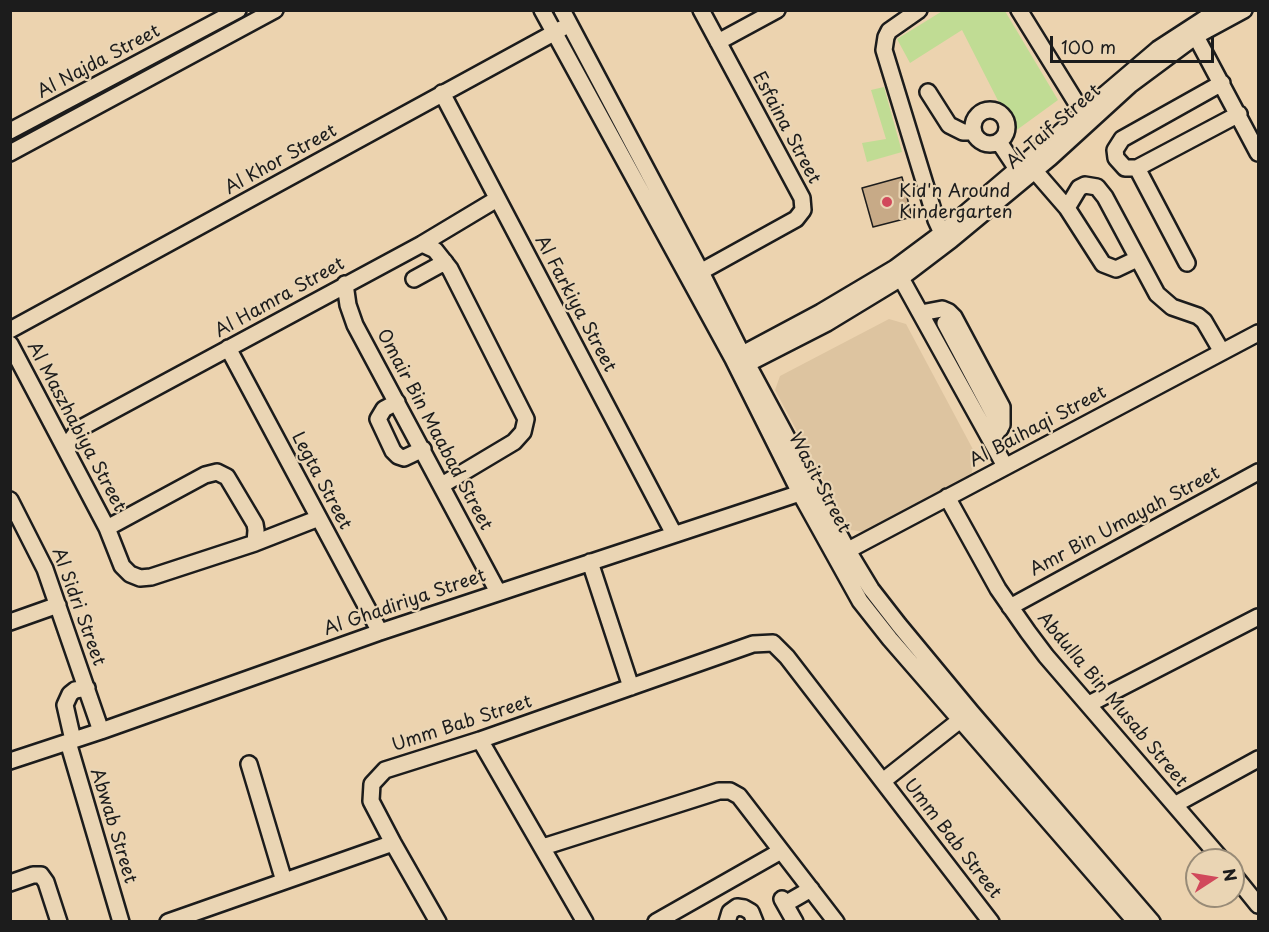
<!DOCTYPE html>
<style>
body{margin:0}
#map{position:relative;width:1269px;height:932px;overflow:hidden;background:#ecd3af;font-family:"Playpen Sans",sans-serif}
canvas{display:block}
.frame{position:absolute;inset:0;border:12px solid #1c1c1c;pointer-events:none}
.north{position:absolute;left:1185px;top:848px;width:60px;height:60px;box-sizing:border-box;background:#ead5b4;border:2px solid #988b77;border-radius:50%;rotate:78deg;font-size:16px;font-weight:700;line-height:24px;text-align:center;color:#1c1c1c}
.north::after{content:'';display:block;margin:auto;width:21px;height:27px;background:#d1495b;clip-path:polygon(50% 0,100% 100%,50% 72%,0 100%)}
.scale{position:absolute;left:1050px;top:36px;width:164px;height:27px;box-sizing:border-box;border:3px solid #1c1c1c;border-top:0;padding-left:8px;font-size:18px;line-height:21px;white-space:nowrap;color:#1c1c1c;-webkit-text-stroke:4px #ead5b4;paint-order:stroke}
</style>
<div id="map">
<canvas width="1269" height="932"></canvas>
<div class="frame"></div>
<div class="north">N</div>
<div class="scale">100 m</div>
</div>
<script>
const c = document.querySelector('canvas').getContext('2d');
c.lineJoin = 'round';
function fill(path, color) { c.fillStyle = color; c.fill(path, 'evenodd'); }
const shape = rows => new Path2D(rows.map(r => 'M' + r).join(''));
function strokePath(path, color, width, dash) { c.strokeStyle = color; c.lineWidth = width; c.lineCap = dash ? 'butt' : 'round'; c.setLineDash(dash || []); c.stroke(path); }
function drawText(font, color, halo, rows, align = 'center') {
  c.font = font + ' "Playpen Sans",sans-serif'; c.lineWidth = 4.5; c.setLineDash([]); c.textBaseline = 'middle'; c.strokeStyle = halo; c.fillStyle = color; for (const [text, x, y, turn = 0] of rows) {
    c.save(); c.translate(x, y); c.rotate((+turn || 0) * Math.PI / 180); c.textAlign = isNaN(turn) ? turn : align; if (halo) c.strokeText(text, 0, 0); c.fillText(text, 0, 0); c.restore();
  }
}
const built = shape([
 [889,319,906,324,976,455,971,475,866,532,850,530,775,390,780,376]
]);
const green = shape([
 [944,10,1005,11,1058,100,1014,132,962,30,910,63,897,39],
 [884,87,902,152,867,162,862,143,886,139,871,90]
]);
const building = shape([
 [902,177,912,217,873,227,862,188,902,177]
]);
const minor = shape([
 [542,10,733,359,800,493,860,601,890,639,1136,922],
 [562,10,701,272,742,354,848,551,871,589,899,625,971,712,1152,922],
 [919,10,889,31,886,37,884,50,936,220,942,233,949,239],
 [1019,10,1087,120],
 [1192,29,1258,153],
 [718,42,777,10],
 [1222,83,1122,139,1115,150,1116,158,1125,168,1137,168,1239,114],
 [928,92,949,125,963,132,974,132],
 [442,93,674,534],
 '973 127a17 17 0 1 1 34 0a17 17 0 1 1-34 0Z',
 [10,131,238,10],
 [999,142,1017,169],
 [10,153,275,10],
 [1137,168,1187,263],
 [1034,170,1067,208,1103,264,1116,269,1137,259],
 [1067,208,1079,188,1085,185,1097,187,1105,197,1157,294,1172,307,1198,316,1204,321,1222,352],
 [422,244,435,250,450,269,526,419,523,432,514,442,442,485],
 [897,271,1005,466],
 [693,276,796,219,803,210,802,198,701,10],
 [414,279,445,262],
 [345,284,348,305,355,325,498,592],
 [921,313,942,309,949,312,954,317,1002,407,1002,425,991,440],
 [945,323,995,417,1000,429],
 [10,330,561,29],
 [10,344,107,528,122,566,130,574,140,578,151,577,255,543,319,518],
 [228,348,380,632],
 [733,359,821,312,895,268,942,233,1158,49,1218,10],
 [741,367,827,323,901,278,951,240,1050,158,1130,85,1196,36,1244,10],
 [397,402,384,409,378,419,393,451,398,456,404,458,423,449],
 [67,452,71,440,79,429,422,244,497,199],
 [947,497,998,589,1028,632,1046,656,1222,860],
 [10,500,45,569,101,731],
 [107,528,205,475,217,472,227,477,255,524,256,530,255,543],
 [839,555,1258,333],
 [590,562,631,687],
 [1010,607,1258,472],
 [10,622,58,605],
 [1089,704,1258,617],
 [73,740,65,705,70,694,75,690,87,688],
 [480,740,585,922],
 [68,742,121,922],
 [10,761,101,731,380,632,800,493,808,488],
 [249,764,284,881],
 [883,781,969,713],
 [1176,804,1258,759],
 [543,847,719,791,730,791,739,796,836,922],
 [1233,874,1258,905],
 [10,883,33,875,41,875,46,882,59,922],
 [782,899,795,922],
 [785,904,811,889],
 [168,922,393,843],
 [438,922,393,843,371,801,372,784,385,770,480,740,753,644,773,643,787,657,991,922],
 [656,922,781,851],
 [727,922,730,912,737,907,744,908,751,912,755,922]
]);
const markers = [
 [887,202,6,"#d1495b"]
];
const streetNames = [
 ["Al Najda Street",99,62,-28],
 ["Al Taif Street",1054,127,-41],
 ["Esfaina Street",786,128,62],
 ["Al Khor Street",281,160,-29],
 ["Al Hamra Street",280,298,-29],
 ["Al Farkiya Street",575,304,62],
 ["Al Maszhabiya Street",76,427,62],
 ["Al Baihaqi Street",1038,427,-28],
 ["Omair Bin Maabad Street",434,430,62],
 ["Legta Street",321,481,62],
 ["Wasit Street",819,483,62],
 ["Amr Bin Umayah Street",1125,522,-28],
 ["Al Ghadiriya Street",405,603,-19],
 ["Al Sidri Street",78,607,70],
 ["Abdulla Bin Musab Street",1112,700,50],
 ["Umm Bab Street",462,724,-18],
 ["Abwab Street",113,826,73],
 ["Umm Bab Street",952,839,52]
];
const poiNames = [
 ["Kid'n Around",899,192],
 ["Kindergarten",899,213]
];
fill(built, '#ddc4a0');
fill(green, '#c0dc94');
fill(building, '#c7aa87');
strokePath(building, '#1c1c1c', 1.5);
strokePath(minor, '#1c1c1c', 20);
strokePath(minor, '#ead5b4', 15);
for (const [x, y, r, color] of markers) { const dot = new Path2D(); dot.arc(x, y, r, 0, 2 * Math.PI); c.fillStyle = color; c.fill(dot); strokePath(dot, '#ead5b4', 2); }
drawText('18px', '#1c1c1c', '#ead5b4', streetNames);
drawText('18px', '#1c1c1c', '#ead5b4', poiNames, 'left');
</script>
